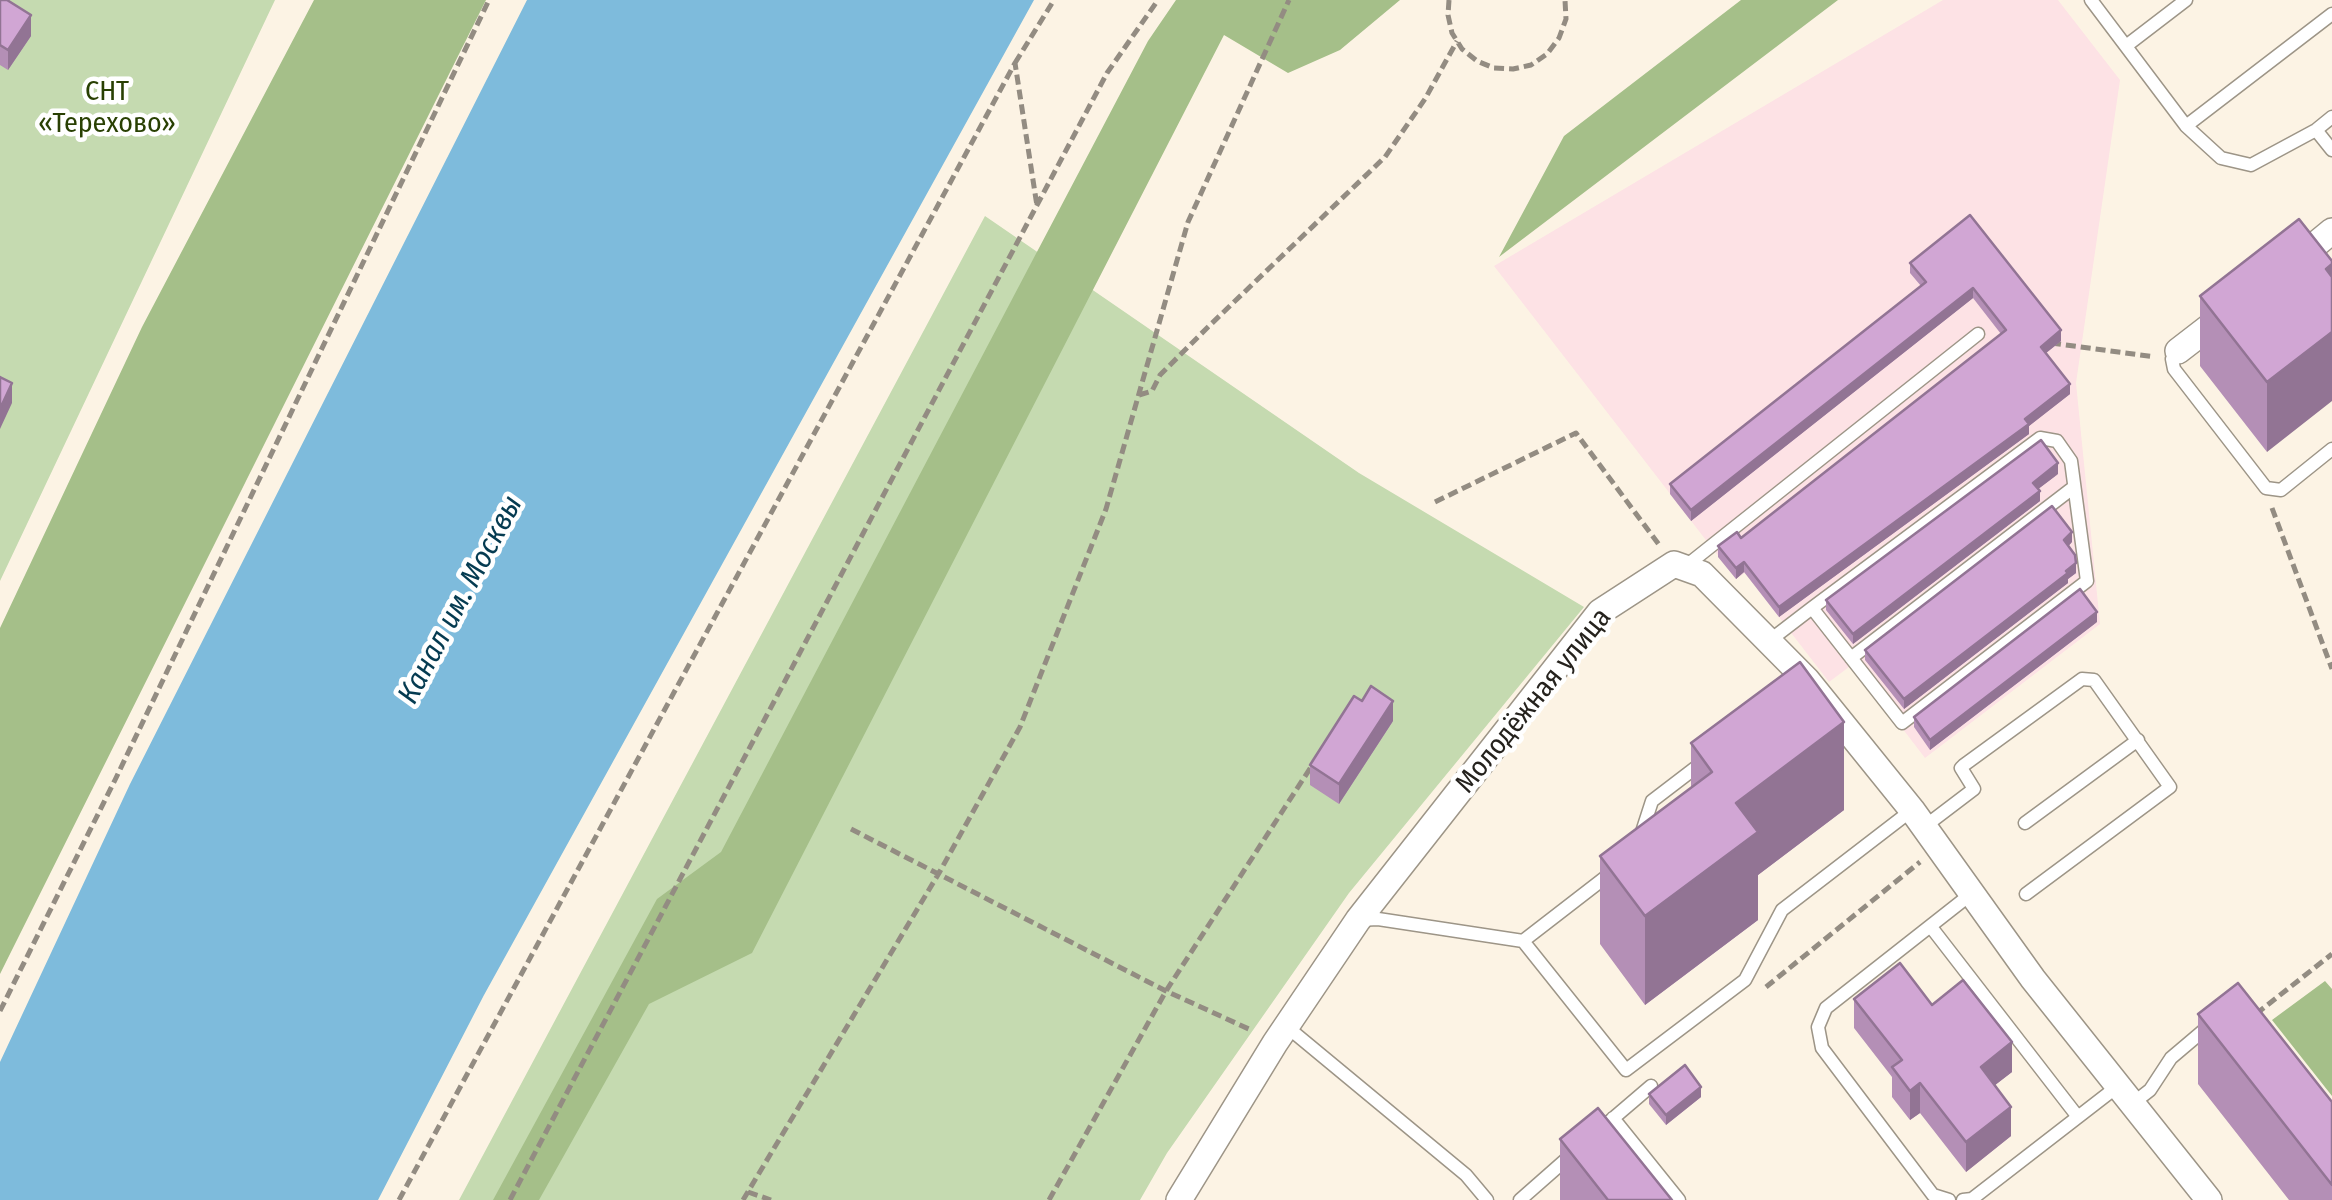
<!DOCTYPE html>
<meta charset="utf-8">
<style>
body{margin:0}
canvas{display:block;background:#fcf3e4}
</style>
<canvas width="2332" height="1200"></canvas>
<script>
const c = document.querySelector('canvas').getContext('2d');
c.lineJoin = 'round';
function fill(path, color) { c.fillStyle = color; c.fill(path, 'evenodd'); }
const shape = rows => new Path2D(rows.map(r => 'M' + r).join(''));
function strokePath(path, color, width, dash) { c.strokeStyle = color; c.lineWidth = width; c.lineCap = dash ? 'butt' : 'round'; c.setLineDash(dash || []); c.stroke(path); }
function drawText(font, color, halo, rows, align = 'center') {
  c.font = font + ' "Fira Sans Condensed",sans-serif'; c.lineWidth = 9; c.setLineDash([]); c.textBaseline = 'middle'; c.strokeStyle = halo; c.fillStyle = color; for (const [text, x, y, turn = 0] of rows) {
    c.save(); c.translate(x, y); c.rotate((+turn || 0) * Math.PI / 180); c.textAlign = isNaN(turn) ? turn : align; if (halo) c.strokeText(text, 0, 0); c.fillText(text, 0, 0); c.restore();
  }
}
const commercial = shape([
 [1943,0,2058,0,2120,80,2076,383,2100,624,1925,758,1853,664,1829,682,1745,573,1736,579,1494,266]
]);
const green = shape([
 [0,0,275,0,0,581],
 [985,216,1359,473,1584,607,1349,893,1167,1153,1140,1200,459,1200]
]);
const forest = shape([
 [314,0,486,0,0,974,0,628,142,327],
 [1176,0,1400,0,1340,50,1288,73,1224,35,752,953,649,1004,539,1200,493,1200,657,899,721,852,1148,41],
 [1741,0,1838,0,1499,257,1564,136],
 [2325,981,2332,989,2332,1096,2272,1020]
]);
const water = shape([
 [527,0,1034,0,484,995,378,1200,0,1200,0,1062,130,784]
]);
const path = shape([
 [1449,0,1448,15,1452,33,1462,49,1477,61,1494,68,1513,69,1531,65,1547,54,1559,38,1566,19,1565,0],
 [1015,63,1054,0],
 [2051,343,2155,357],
 [1139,395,1152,391,1160,375,1208,327,1385,157,1425,99,1457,41],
 [1435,502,1576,433,1660,546],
 [2272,508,2332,669],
 [851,829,1166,991,1251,1030],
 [1766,987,1920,862],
 [0,1011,115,780,489,0],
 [2256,1014,2332,954],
 [748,1192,771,1200],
 [399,1200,1015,63,1037,206],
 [510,1200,1107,73,1158,0],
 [743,1200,939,873,1020,727,1106,509,1188,222,1289,0],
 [1049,1200,1166,991,1311,767]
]);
const lane = shape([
 [2091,0,2186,126,2221,158,2251,165,2316,130,2332,117],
 [2126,46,2186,0],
 [2186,126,2332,14],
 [2316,130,2332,150],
 [2178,351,2172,359,2174,369,2266,488,2281,490,2332,449],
 [1686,566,1978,334],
 [1769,641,1812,608,2040,438,2057,441,2071,461,2087,581,1902,723,1812,608],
 [1851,658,2074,487],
 [2025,823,2138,740],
 [1924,827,1974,789,1961,768,1964,765,2082,679,2094,680,2170,787,2026,894],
 [1641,835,1652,801,1703,762],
 [1611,873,1523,941,1626,1070,1745,980,1782,910,1912,810],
 [1358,920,1378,919,1523,941],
 [1931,927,2078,1117],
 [1286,1026,1466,1175,1487,1200],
 [2132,1104,2150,1090,2171,1058,2210,1025],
 [1613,1118,1679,1200],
 [1596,1133,1651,1086],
 [1520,1200,1570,1156],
 [1949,1200,1933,1195,1822,1048,1818,1027,1826,1008,1971,894],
 [1963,1200,1972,1199,2118,1086]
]);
const street = shape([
 [2293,263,2332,231],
 [2178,351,2226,314],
 [1179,1200,1275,1043,1358,920,1600,612,1674,564,1702,574,1807,680,1912,810,2033,979,2209,1200]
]);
const wall = shape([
 [0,0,31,36,8,70,0,65],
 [1970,215,2061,341,2046,353,2070,394,2029,426,2029,434,1779,617,1744,572,1736,579,1718,557,1718,546,1741,538,2001,334,1973,298,1691,521,1670,494,1670,484,1921,286,1910,273,1910,263],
 [2299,219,2267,452,2200,366,2200,296],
 [2058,474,2038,489,2040,501,1853,644,1826,610,1826,600],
 [2072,542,2068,546,2076,573,2068,579,2068,583,1904,709,1865,660,1865,650],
 [2097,622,1930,750,1914,727,1914,717],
 [1393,721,1339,804,1310,785,1310,765],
 [1691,743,1844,810,1758,875,1758,920,1645,1005,1600,944,1600,856,1691,788],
 [1854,999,2012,1072,1995,1085,2011,1136,1966,1172,1920,1113,1910,1120,1892,1097,1892,1077,1854,1028],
 [2198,1014,2332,1102,2332,1200,2289,1200,2198,1084],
 [1649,1094,1701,1097,1666,1125,1649,1104],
 [1560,1139,1672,1200,1560,1200]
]);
const shadedWall = shape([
 [31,15,31,36,8,70,8,50],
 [2332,264,2332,401,2267,452,2267,382,2326,269],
 [1973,288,1973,298,1691,521,1691,510],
 [2061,330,2061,341,2041,357,2041,347],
 [12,383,12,403,0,429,0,409],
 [2070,384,2070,394,2029,426,2029,434,1779,617,1779,607],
 [2058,463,2058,474,2033,493,2033,483],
 [2040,491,2040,501,1853,644,1853,634],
 [2072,532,2072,542,2064,551,2064,540],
 [1744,562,1744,572,1736,579,1736,568],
 [2076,563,2076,573,2068,579,2068,583,1904,709,1904,699],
 [2097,612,2097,622,1930,750,1930,740],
 [1393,701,1393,721,1339,804,1339,784],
 [1844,722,1844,810,1758,875,1758,920,1645,1005,1645,916,1736,803],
 [2012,1042,2012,1072,1981,1096,1981,1067],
 [1920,1083,1920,1113,1910,1120,1910,1091],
 [1701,1087,1701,1097,1666,1125,1666,1115],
 [2011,1107,2011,1136,1966,1172,1966,1142]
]);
const building = shape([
 [0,0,7,0,31,15,8,50,0,45,0,0],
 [1970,215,2061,330,2041,347,2070,384,2025,419,2029,424,1779,607,1744,562,1736,568,1718,546,1737,532,1741,538,2006,330,1973,288,1691,510,1670,484,1926,282,1910,263,1970,215],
 [2299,219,2332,261,2332,264,2326,269,2332,277,2332,332,2267,382,2200,296,2299,219],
 [0,377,12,383,0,409,0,377],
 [2041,440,2058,463,2033,483,2040,491,1853,634,1826,600,2041,440],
 [2052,506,2072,532,2064,540,2075,555,2076,563,2066,571,2068,573,1904,699,1865,650,2052,506],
 [2080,589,2097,612,1930,740,1914,717,2080,589],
 [1800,662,1844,722,1736,803,1758,832,1645,916,1600,856,1712,772,1691,743,1800,662],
 [1371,686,1393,701,1339,784,1310,765,1354,696,1362,701,1371,686],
 [1900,963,1932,1005,1963,980,2012,1042,1981,1067,2011,1107,1966,1142,1920,1083,1910,1091,1892,1067,1902,1060,1854,999,1900,963],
 [2238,983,2332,1102,2332,1185,2198,1014,2238,983],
 [1685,1065,1701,1087,1666,1115,1649,1094,1685,1065],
 [1598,1108,1672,1200,1608,1200,1560,1139,1598,1108]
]);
const parkNames = [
 ["СНТ",107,92],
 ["«Терехово»",107,124]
];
const streetNames = [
 ["Молодёжная улица",1534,701,-51]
];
const waterNames = [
 ["Канал им. Москвы",461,600,-62]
];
fill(commercial, '#fde2e5');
fill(green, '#c5dab0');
fill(forest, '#a5bf89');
fill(water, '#7ebbdc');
strokePath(lane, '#9d9587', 15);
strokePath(street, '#9d9587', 28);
strokePath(path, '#938c82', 5, [10, 5]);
strokePath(lane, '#fff', 12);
strokePath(street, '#fff', 25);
fill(wall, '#b48fb6');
fill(shadedWall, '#927494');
fill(building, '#d1a6d4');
strokePath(building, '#927494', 2.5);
drawText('28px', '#294003', '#fff', parkNames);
drawText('28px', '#25221d', '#fff', streetNames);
drawText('italic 30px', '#053b51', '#fff', waterNames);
</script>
